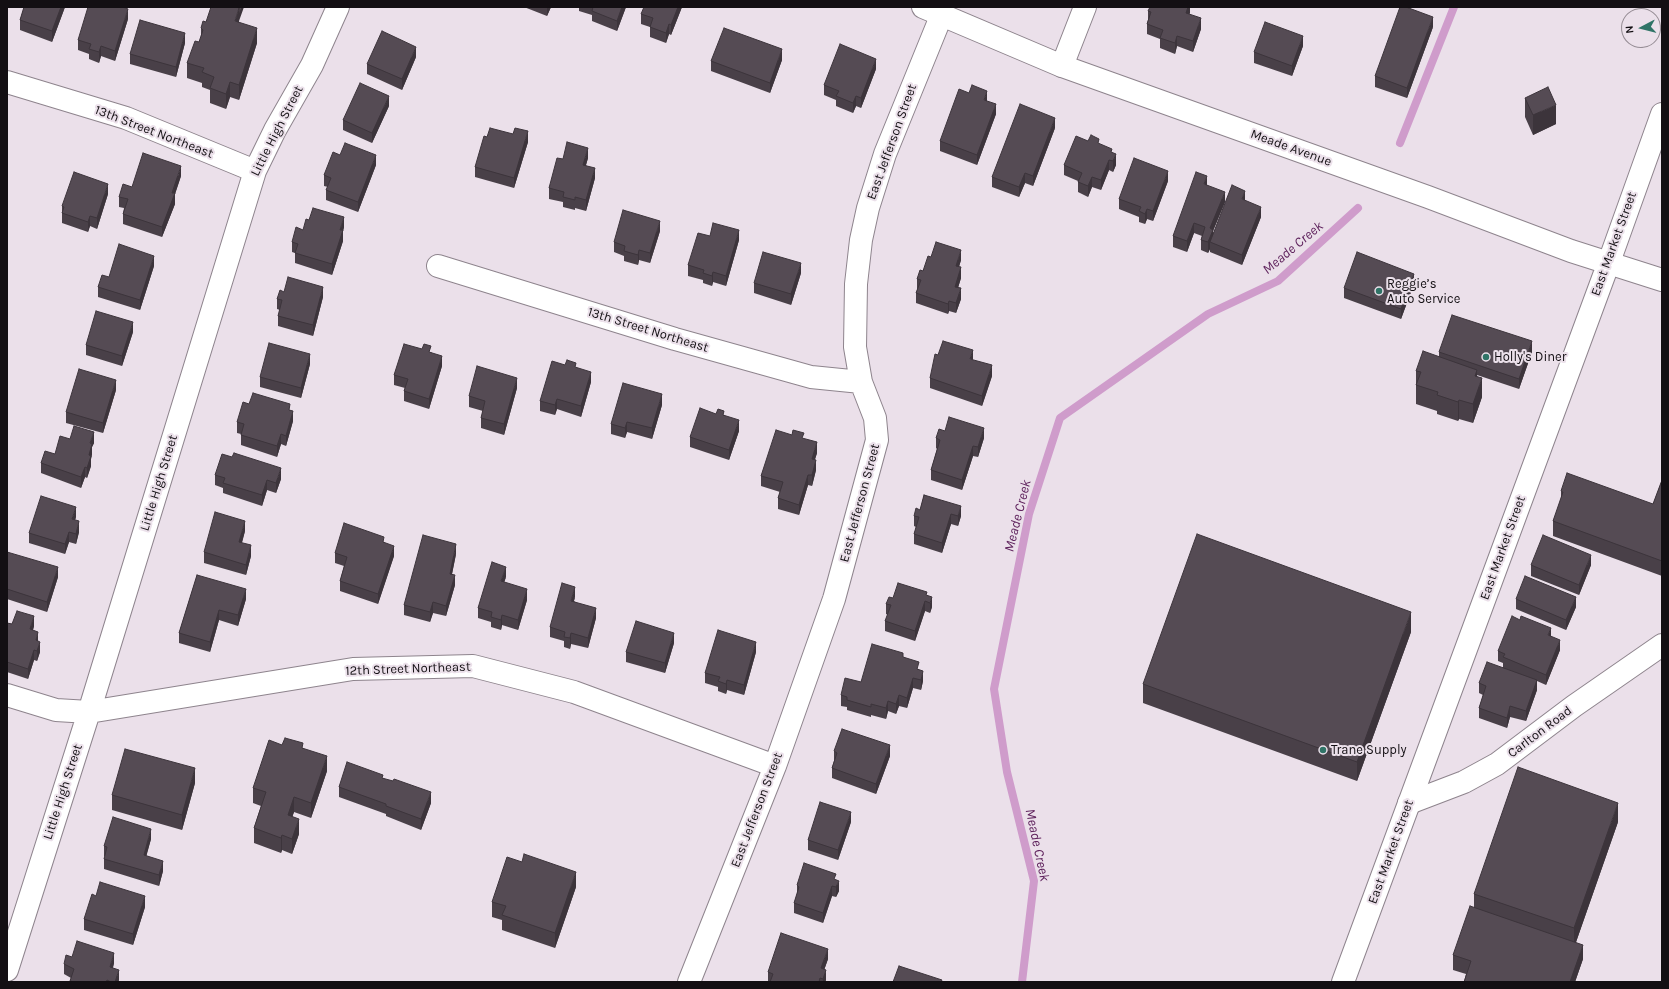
<!DOCTYPE html>
<meta charset="utf-8">
<style>
body{margin:0}
#map{position:relative;width:1669px;height:989px;overflow:hidden;background:#ebe0ea;font-family:Karla,sans-serif}
canvas{display:block}
.frame{position:absolute;inset:0;border:8px solid #130f13;pointer-events:none}
.north{position:absolute;left:1621px;top:8px;width:40px;height:40px;box-sizing:border-box;background:#ebe0ea;border:1px solid #958c94;border-radius:50%;rotate:263deg;font-size:11px;font-weight:700;line-height:16px;text-align:center;color:#130f13}
.north::after{content:'';display:block;margin:auto;width:14px;height:18px;background:#307467;clip-path:polygon(50% 0,100% 100%,50% 72%,0 100%)}
</style>
<div id="map">
<canvas width="1669" height="989"></canvas>
<div class="frame"></div>
<div class="north">N</div>
</div>
<script>
const c = document.querySelector('canvas').getContext('2d');
c.lineJoin = 'round';
const shape = rows => new Path2D(rows.map(r => 'M' + r).join(''));
function strokePath(path, color, width, dash) { c.strokeStyle = color; c.lineWidth = width; c.lineCap = dash ? 'butt' : 'round'; c.setLineDash(dash || []); c.stroke(path); }
function fill(path, color) { c.fillStyle = color; c.fill(path, 'evenodd'); }
function drawText(font, color, halo, rows, align = 'center') {
  c.font = font + ' Karla,sans-serif'; c.lineWidth = 4; c.setLineDash([]); c.textBaseline = 'middle'; c.strokeStyle = halo; c.fillStyle = color; for (const [text, x, y, turn = 0] of rows) {
    c.save(); c.translate(x, y); c.rotate((+turn || 0) * Math.PI / 180); c.textAlign = isNaN(turn) ? turn : align; if (halo) c.strokeText(text, 0, 0); c.fillText(text, 0, 0); c.restore();
  }
}
const stream = shape([
 [1400,143,1454,7],
 [1022,982,1034,881,1007,772,994,689,1029,514,1060,418,1208,314,1278,281,1358,208]
]);
const street = shape([
 [1062,66,1085,7],
 [7,82,126,118,255,171],
 [1609,262,1662,114],
 [438,266,675,339,811,377,861,382],
 [7,695,56,710,89,712,353,669,473,666,574,692,775,766],
 [1409,803,1464,782,1497,764,1574,706,1662,645],
 [7,970,89,712,255,171,275,130,312,65,338,7],
 [689,982,775,766,834,599,877,440,875,418,861,382,855,347,856,284,861,240,868,208,885,154,942,14]
]);
const secondary = shape([
 [923,7,1062,66,1428,197,1571,251,1662,280],
 [1343,982,1609,262]
]);
const wall = shape([
 [24,7,65,7,52,42,20,30,20,20],
 [524,7,551,7,547,16],
 [579,7,626,7,617,31,592,21,592,15,579,11],
 [682,7,671,35,669,34,666,43,650,37,650,27,641,24,641,14],
 [1190,7,1189,14,1201,29,1193,52,1177,46,1175,54,1160,48,1160,39,1147,34,1147,24,1148,20,1148,11],
 [128,19,115,61,101,56,99,63,89,59,89,54,78,50,78,40],
 [239,21,239,22,257,43,239,100,230,97,226,109,210,103,210,90,202,87,202,83,187,78,187,63,199,42,201,37,201,28],
 [1433,27,1407,98,1375,87,1375,76],
 [185,43,176,77,130,64,130,54],
 [1303,46,1292,76,1254,63,1254,52],
 [416,57,402,90,367,74,367,64],
 [782,60,770,93,711,71,711,61],
 [876,69,861,108,856,106,853,113,836,106,836,100,824,95,824,85],
 [1525,98,1556,124,1533,135,1525,117],
 [987,101,996,114,977,165,940,151,940,141],
 [389,106,372,143,343,130,343,120],
 [1055,128,1033,186,1025,183,1019,197,992,187,992,177],
 [513,134,528,142,514,188,475,177,475,167,487,137],
 [1088,141,1099,144,1112,153,1116,165,1113,172,1109,170,1101,190,1092,187,1088,197,1078,192,1078,181,1064,175,1064,165],
 [340,155,376,165,358,212,326,200,326,190,328,187,324,186,324,175],
 [588,158,586,165,595,178,586,211,575,208,575,210,563,207,563,202,549,199,549,188,563,159],
 [181,176,175,194,175,204,162,237,123,224,123,214,124,208,119,207,119,197,132,187],
 [1168,181,1153,221,1147,219,1145,224,1139,222,1139,217,1119,209,1119,199],
 [1207,185,1225,202,1213,231,1213,233,1245,201,1261,217,1242,265,1210,252,1210,249,1208,253,1201,250,1201,240,1202,236,1194,233,1187,252,1173,247,1173,236],
 [108,194,97,229,90,226,88,232,62,223,62,206],
 [344,227,343,231,343,241,332,275,295,263,295,253,292,252,292,242,303,230],
 [660,231,650,263,639,260,638,265,624,261,624,256,614,252,614,242],
 [710,236,739,240,726,286,713,282,712,286,703,283,703,280,688,276,688,265],
 [931,257,961,260,959,267,961,278,958,288,961,299,956,313,949,311,948,314,916,303,916,293,917,290,917,279,923,271],
 [154,266,140,310,98,297,98,287,109,277],
 [801,273,791,305,754,293,754,283],
 [1414,284,1401,319,1344,298,1344,288],
 [284,292,323,297,313,336,278,326,278,316,280,310,277,309,277,299],
 [133,332,122,366,86,355,86,345],
 [431,352,442,366,429,409,404,401,404,391,405,388,394,385,394,375],
 [1439,352,1532,352,1519,389,1477,375,1482,397,1473,423,1459,419,1458,421,1437,414,1437,411,1416,404,1416,371,1439,356],
 [938,355,992,376,982,406,930,388,930,378],
 [310,364,301,398,260,387,260,377],
 [576,368,591,382,581,417,557,409,555,415,540,411,540,401],
 [517,388,504,435,481,428,481,418,483,411,469,407,469,396],
 [116,390,103,433,66,423,66,412],
 [249,404,290,410,293,421,286,446,281,444,277,457,241,445,241,434,237,433,237,422],
 [662,405,652,439,627,432,625,438,611,434,611,424],
 [716,414,724,415,739,431,729,460,690,447,690,437],
 [945,431,984,438,978,457,973,456,962,490,931,480,931,470,937,449,936,448,936,438],
 [70,439,94,443,92,447,92,454,91,459,91,466,87,478,85,477,81,488,41,473,41,463,55,454],
 [804,439,817,453,815,459,816,470,812,486,808,485,799,515,778,509,778,498,780,492,761,486,761,476],
 [215,475,281,479,276,493,267,490,262,506,223,493,223,488,215,485],
 [1662,480,1662,576,1553,536,1553,521,1561,499,1561,491,1653,504],
 [924,495,961,516,958,526,951,524,942,553,914,544,914,534,916,527,914,526,914,516,920,510],
 [76,517,75,520,79,532,76,544,69,542,65,554,29,543,29,533],
 [245,531,242,543,251,556,246,575,204,563,204,552],
 [384,542,394,556,378,604,340,591,340,581,344,566,335,563,335,553],
 [7,552,58,577,47,612,7,599],
 [456,554,452,574,455,585,446,616,433,613,430,622,404,615,404,605],
 [1531,565,1591,565,1579,595,1531,576],
 [197,575,246,599,238,626,219,620,210,652,179,643,179,633],
 [506,577,504,582,527,600,518,630,502,625,501,630,491,627,491,622,478,618,478,608],
 [927,596,932,607,930,613,925,611,915,641,885,631,885,621,888,615,886,614,886,604,893,598],
 [575,597,574,601,596,618,588,648,571,644,570,649,564,647,564,641,550,637,550,627],
 [1516,599,1576,607,1566,630,1516,609],
 [7,623,12,624,34,626,33,630,38,642,40,652,37,661,34,660,28,679,7,672],
 [1411,632,1357,781,1143,703,1143,684],
 [1551,636,1560,650,1546,685,1537,681,1537,690,1526,721,1510,717,1507,728,1479,718,1479,708,1483,695,1479,693,1479,683,1503,668,1503,663,1498,661,1498,651],
 [674,643,665,673,626,662,626,652],
 [756,652,744,695,727,690,726,694,718,691,718,687,705,683,705,673],
 [903,658,919,670,923,681,921,690,913,688,907,708,899,706,896,714,888,711,886,719,871,715,871,717,847,710,847,707,841,706,841,695,861,682],
 [282,745,303,748,327,771,311,818,294,812,292,817,299,834,292,854,282,850,281,853,254,843,254,828,261,806,253,803,253,788],
 [834,751,890,756,876,794,832,778,832,768,834,761],
 [383,778,431,803,421,830,386,816,386,814,339,797,339,787],
 [195,783,182,830,112,810,112,795],
 [851,822,838,860,808,850,808,840],
 [1618,822,1576,942,1583,959,1575,982,1464,982,1466,974,1453,970,1453,955,1474,907,1474,894],
 [151,839,146,856,163,871,159,886,104,869,104,859,105,856,104,856,104,846],
 [836,880,839,891,836,897,832,896,823,923,794,913,794,903,797,894,797,885],
 [576,887,555,948,502,930,502,920,492,917,492,902],
 [96,896,145,907,133,945,84,930,84,919],
 [72,957,114,963,113,968,119,980,118,982,70,982,71,978,64,974,64,964],
 [828,959,824,970,826,980,825,982,768,982,768,972]
]);
const shadedWall = shape([
 [61,7,65,7,52,42,52,31],
 [242,7,244,7,239,21,239,23,235,21,239,8],
 [547,7,551,7,547,16],
 [622,7,626,7,617,31,617,21],
 [678,7,682,7,671,35,671,25],
 [1188,7,1190,7,1190,13,1186,23,1186,13],
 [128,9,128,19,115,61,115,51],
 [1433,17,1433,27,1407,98,1407,88],
 [1201,18,1201,29,1193,52,1193,41],
 [669,24,669,34,666,43,666,33],
 [257,28,257,43,239,100,239,85],
 [185,33,185,43,176,77,176,67],
 [1177,36,1177,46,1175,54,1175,43],
 [1303,36,1303,46,1292,76,1292,66],
 [101,46,101,56,99,63,99,52],
 [416,47,416,57,402,90,402,79],
 [782,49,782,60,770,93,770,83],
 [876,59,876,69,861,108,861,98],
 [230,82,230,97,226,109,226,94],
 [987,91,987,102,984,100],
 [389,96,389,106,372,143,372,133],
 [856,96,856,106,853,113,853,103],
 [996,104,996,114,977,165,977,155],
 [1556,105,1556,124,1533,135,1533,115],
 [1055,118,1055,128,1033,186,1033,176],
 [528,131,528,142,514,188,514,178],
 [588,148,588,158,583,175,583,165],
 [1116,154,1116,165,1113,172,1113,161],
 [376,155,376,165,358,212,358,202],
 [1109,160,1109,170,1101,190,1101,180],
 [181,166,181,176,175,194,175,204,162,237,162,227],
 [595,168,595,178,586,211,586,200],
 [1168,171,1168,181,1153,221,1153,211],
 [1025,173,1025,183,1019,197,1019,187],
 [1207,176,1207,186,1204,184],
 [1092,177,1092,187,1088,197,1088,186],
 [108,184,108,194,97,229,97,218],
 [1245,191,1245,201,1242,199],
 [1225,192,1225,202,1213,231,1213,240,1210,242,1210,249,1208,253,1208,242,1210,228],
 [1261,207,1261,217,1242,265,1242,255],
 [1147,209,1147,219,1145,224,1145,214],
 [90,216,90,226,88,232,88,222],
 [344,217,344,227,343,231,343,241,332,275,332,264,340,230],
 [660,221,660,231,650,263,650,253],
 [1194,223,1194,233,1187,252,1187,241],
 [739,230,739,240,726,286,726,276],
 [639,250,639,260,638,265,638,255],
 [961,250,961,260,956,276,956,266],
 [154,256,154,266,140,310,140,300],
 [801,263,801,273,791,305,791,294],
 [961,267,961,278,955,297,955,287],
 [713,272,713,282,712,286,712,276],
 [1414,274,1414,284,1401,319,1401,309],
 [323,287,323,297,313,336,313,325],
 [961,288,961,299,956,313,956,303],
 [949,301,949,311,948,314,948,304],
 [133,322,133,332,122,366,122,356],
 [1532,341,1532,352,1519,389,1519,379],
 [973,350,973,360,970,359],
 [310,354,310,364,301,398,301,388],
 [442,356,442,366,429,409,429,399],
 [992,365,992,376,982,406,982,396],
 [1477,370,1477,389,1475,376],
 [591,372,591,382,581,417,581,406],
 [517,378,517,388,504,435,504,424],
 [1482,378,1482,397,1473,423,1473,404],
 [116,380,116,390,103,433,103,423],
 [662,394,662,405,652,439,652,428],
 [557,399,557,409,555,415,555,405],
 [1459,400,1459,419,1458,421,1458,402],
 [293,411,293,421,286,446,286,436],
 [739,420,739,431,729,460,729,450],
 [627,422,627,432,625,438,625,428],
 [984,428,984,438,978,457,978,447],
 [94,432,94,443,92,447,92,454,91,459,91,466,87,478,87,468,90,443],
 [281,434,281,444,277,457,277,446],
 [817,442,817,453,812,469,812,459],
 [973,446,973,456,962,490,962,480],
 [816,460,816,470,812,486,812,475],
 [85,467,85,477,81,488,81,477],
 [281,468,281,479,276,493,276,483],
 [808,475,808,485,799,515,799,505],
 [267,480,267,490,262,506,262,495],
 [961,506,961,516,958,526,958,516],
 [76,507,76,517,72,529,72,519],
 [951,514,951,524,942,553,942,543],
 [79,521,79,532,76,544,76,534],
 [245,521,245,531,239,552,239,542],
 [69,532,69,542,65,554,65,544],
 [456,544,456,554,450,584,450,574],
 [251,545,251,556,246,575,246,565],
 [394,546,394,556,378,604,378,594],
 [1591,555,1591,565,1579,595,1579,585],
 [58,567,58,577,47,612,47,602],
 [506,567,506,577,501,592,501,581],
 [455,575,455,585,446,616,446,606],
 [575,587,575,597,571,611,571,601],
 [246,589,246,599,238,626,238,615],
 [527,589,527,600,518,630,518,620],
 [932,597,932,607,930,613,930,603],
 [1576,597,1576,607,1566,630,1566,620],
 [925,601,925,611,915,641,915,631],
 [433,602,433,613,430,622,430,612],
 [596,608,596,618,588,648,588,638],
 [219,610,219,620,210,652,210,642],
 [1411,612,1411,632,1357,781,1357,762],
 [502,615,502,625,501,630,501,620],
 [34,616,34,626,30,640,30,629],
 [1551,628,1551,639,1548,635],
 [38,632,38,642,36,651,36,640],
 [571,633,571,644,570,649,570,638],
 [674,633,674,643,665,673,665,663],
 [1560,640,1560,650,1546,685,1546,675],
 [40,642,40,652,37,661,37,651],
 [756,642,756,652,744,695,744,685],
 [34,650,34,660,28,679,28,669],
 [923,671,923,681,921,690,921,680],
 [913,678,913,688,907,708,907,698],
 [727,680,727,690,726,694,726,684],
 [1537,680,1537,690,1526,721,1526,711],
 [899,695,899,706,896,714,896,704],
 [888,701,888,711,886,719,886,708],
 [1510,706,1510,717,1507,728,1507,718],
 [890,745,890,756,876,794,876,784],
 [327,756,327,771,311,818,311,803],
 [195,768,195,783,182,830,182,815],
 [431,792,431,803,421,830,421,819],
 [294,797,294,812,288,830,288,815],
 [1618,803,1618,822,1574,948,1574,928],
 [851,812,851,822,838,860,838,850],
 [299,819,299,834,292,854,292,839],
 [151,829,151,839,144,865,144,855],
 [282,835,282,850,281,853,281,838],
 [163,861,163,871,159,886,159,875],
 [576,872,576,887,555,948,555,933],
 [839,881,839,891,836,897,836,887],
 [832,886,832,896,823,923,823,913],
 [145,896,145,907,133,945,133,934],
 [1583,945,1583,959,1575,982,1570,982],
 [828,949,828,959,821,979,821,968],
 [114,953,114,963,110,977,110,967],
 [119,970,119,980,118,982,115,982],
 [826,970,826,980,825,982,823,982,823,979]
]);
const building = shape([
 [24,7,61,7,52,31,20,20,24,7],
 [88,7,123,7,128,9,115,51,101,46,99,52,89,49,91,44,78,40,88,7],
 [211,7,236,7,239,8,235,21,257,28,239,85,230,82,226,94,210,88,214,77,202,72,204,68,187,63,195,41,199,42,203,30,201,28,203,21,206,22,211,7],
 [236,7,242,7,239,15,239,8,236,7],
 [593,7,622,7,617,21,592,11,593,7],
 [644,7,678,7,671,25,669,24,666,33,650,27,653,18,641,14,644,7],
 [1150,7,1188,7,1186,13,1201,18,1193,41,1177,36,1175,43,1160,38,1163,30,1147,24,1151,12,1148,11,1150,7],
 [1400,7,1406,7,1433,17,1407,88,1375,76,1400,7],
 [140,20,185,33,176,67,130,54,140,20],
 [1265,22,1303,36,1292,66,1254,52,1265,22],
 [724,28,782,49,770,83,711,61,724,28],
 [382,31,416,47,402,79,367,64,382,31],
 [840,44,876,59,861,98,856,96,853,103,836,96,839,91,824,85,840,44],
 [360,83,389,96,372,133,343,120,360,83],
 [972,85,987,91,984,100,996,104,977,155,940,141,959,89,969,93,972,85],
 [1548,87,1556,105,1533,115,1525,98,1548,87],
 [1020,104,1055,118,1033,176,1025,173,1019,187,992,177,1020,104],
 [490,128,513,134,515,128,528,131,514,178,475,167,484,136,487,137,490,128],
 [1091,135,1099,139,1098,143,1112,149,1111,152,1116,154,1113,161,1109,160,1101,180,1092,177,1088,186,1078,182,1082,173,1064,165,1076,136,1088,141,1091,135],
 [567,142,588,148,583,165,595,168,586,200,575,197,575,200,563,197,564,192,549,188,557,158,563,159,567,142],
 [345,143,376,155,358,202,326,190,331,178,324,175,333,152,340,155,345,143],
 [143,153,181,166,172,193,175,193,162,227,123,214,128,199,119,197,123,184,132,187,143,153],
 [1134,158,1168,171,1153,211,1147,209,1145,214,1139,211,1141,207,1119,199,1134,158],
 [74,172,108,184,97,218,90,216,88,222,62,213,64,207,62,206,74,172],
 [1196,172,1207,176,1204,184,1225,192,1210,228,1213,230,1208,242,1201,240,1205,227,1194,223,1187,241,1173,236,1196,172],
 [1232,185,1245,191,1242,199,1261,207,1242,255,1210,242,1232,185],
 [313,208,344,217,340,230,343,230,332,264,295,253,298,244,292,242,296,227,303,230,306,219,309,220,313,208],
 [623,210,660,221,650,253,639,250,638,255,624,251,625,246,614,242,623,210],
 [713,223,739,230,726,276,713,272,712,276,703,273,704,270,688,265,698,233,710,236,713,223],
 [936,242,961,250,956,266,961,267,955,287,961,288,956,303,949,301,948,304,916,293,921,280,917,279,920,270,923,271,928,256,931,257,936,242],
 [119,244,154,256,140,300,98,287,102,275,109,277,119,244],
 [763,252,801,263,791,294,754,283,763,252],
 [1357,252,1414,274,1401,309,1344,288,1357,252],
 [288,277,323,287,313,325,278,316,282,300,277,299,280,290,284,292,288,277],
 [96,311,133,322,122,356,86,345,96,311],
 [1452,315,1532,341,1519,379,1439,352,1452,315],
 [943,341,973,350,970,359,992,365,982,396,930,378,935,354,938,355,943,341],
 [269,343,310,354,301,388,260,377,269,343],
 [404,344,422,349,424,344,431,346,429,352,442,356,429,399,404,391,408,379,394,375,404,344],
 [1423,351,1477,370,1475,376,1482,378,1473,404,1459,400,1458,402,1437,395,1438,392,1416,385,1421,372,1416,371,1423,351],
 [567,360,576,363,575,367,591,372,581,406,557,399,555,405,540,401,552,361,565,365,567,360],
 [477,366,517,378,504,424,481,418,485,401,469,396,477,366],
 [79,369,116,380,103,423,66,412,79,369],
 [623,383,662,394,652,428,627,422,625,428,611,424,623,383],
 [253,393,290,404,289,410,293,411,286,436,281,434,277,446,241,435,244,424,237,422,243,402,249,404,253,393],
 [700,408,716,414,718,409,724,411,723,415,739,420,729,450,690,437,700,408],
 [949,417,984,428,978,447,973,446,962,480,931,470,940,440,936,438,939,429,945,431,949,417],
 [74,426,94,432,90,443,92,444,89,455,91,456,87,468,85,467,81,477,41,463,45,451,55,454,60,436,70,439,74,426],
 [776,430,792,435,793,430,804,433,802,438,817,442,812,459,816,460,812,475,808,475,799,505,778,498,783,482,761,476,776,430],
 [234,453,281,468,276,483,267,480,262,495,223,483,225,478,215,475,222,454,232,457,234,453],
 [1567,473,1653,504,1662,480,1662,561,1553,521,1563,492,1561,491,1567,473],
 [924,495,961,506,958,516,951,514,942,543,914,534,919,517,914,516,916,508,920,510,924,495],
 [41,496,76,507,72,519,79,521,76,534,69,532,65,544,29,533,41,496],
 [215,512,245,521,239,542,251,545,246,565,204,552,215,512],
 [344,523,384,537,383,542,394,546,378,594,340,581,347,557,335,553,344,523],
 [1197,534,1411,612,1357,762,1143,684,1197,534],
 [423,535,456,544,450,574,455,575,446,606,433,602,430,612,404,605,423,535],
 [1543,535,1591,555,1579,585,1531,565,1543,535],
 [7,552,58,567,47,602,7,589,7,552],
 [492,562,506,567,501,581,527,589,518,620,502,615,501,620,491,617,492,612,478,608,492,562],
 [197,575,246,589,238,615,219,610,210,642,179,633,197,575],
 [1525,576,1576,597,1566,620,1516,599,1525,576],
 [562,583,575,587,571,601,596,608,588,638,571,633,570,638,564,637,565,632,550,627,562,583],
 [898,583,927,592,926,595,932,597,930,603,925,601,915,631,885,621,891,605,886,604,889,597,893,598,898,583],
 [17,611,34,616,30,629,38,632,36,640,40,642,37,651,34,650,28,669,7,662,7,623,12,624,17,611],
 [1512,616,1520,620,1521,616,1551,628,1548,635,1560,640,1546,675,1503,657,1505,654,1498,651,1512,616],
 [636,621,674,633,665,663,626,652,636,621],
 [718,630,756,642,744,685,727,680,726,684,718,681,720,677,705,673,718,630],
 [872,644,903,653,903,657,919,662,917,669,923,671,921,680,913,678,907,698,899,695,896,704,888,701,886,708,871,704,871,707,847,700,847,697,841,695,845,678,861,682,872,644],
 [1487,662,1537,680,1526,711,1510,706,1507,718,1479,708,1486,686,1479,683,1487,662],
 [842,729,890,745,876,784,832,768,837,753,834,751,842,729],
 [285,738,303,743,302,748,327,756,311,803,294,797,288,815,299,819,292,839,282,835,281,838,254,828,266,792,253,788,269,740,282,745,285,738],
 [125,749,195,768,182,815,112,795,125,749],
 [347,762,383,775,382,778,393,781,394,779,431,792,421,819,386,806,386,804,339,787,347,762],
 [1518,767,1618,803,1574,928,1474,894,1518,767],
 [820,802,851,812,838,850,808,840,820,802],
 [113,817,151,829,144,855,163,861,159,875,104,859,107,847,104,846,113,817],
 [524,854,576,872,555,933,502,915,506,906,492,902,507,857,522,862,524,854],
 [804,863,836,874,834,879,839,881,836,887,832,886,823,913,794,903,799,887,797,885,804,863],
 [100,882,145,896,133,934,84,919,92,894,96,896,100,882],
 [1470,906,1583,945,1570,982,1464,982,1471,961,1453,955,1470,906],
 [781,933,828,949,821,968,826,970,823,979,820,978,819,982,770,982,773,974,768,972,781,933],
 [77,941,114,953,110,967,119,970,115,982,111,982,107,980,106,982,74,982,70,981,74,969,64,964,66,955,72,957,77,941],
 [899,966,942,980,941,982,893,982,899,966]
]);
const markers = [
 [1379,291,4,"#307467"],
 [1486,357,4,"#307467"],
 [1323,750,4,"#307467"]
];
const streetNames = [
 ["Little High Street",277,131,-63],
 ["13th Street Northeast",154,132,21],
 ["East Jefferson Street",892,142,-70],
 ["Meade Avenue",1291,148,20],
 ["East Market Street",1614,244,-70],
 ["13th Street Northeast",648,330,17],
 ["Little High Street",159,483,-73],
 ["East Jefferson Street",860,503,-75],
 ["East Market Street",1503,548,-70],
 ["12th Street Northeast",408,669,-2],
 ["Carlton Road",1540,732,-37],
 ["Little High Street",63,792,-72],
 ["East Jefferson Street",757,810,-69],
 ["East Market Street",1391,852,-70]
];
const poiNames = [
 ["Reggie’s",1387,284],
 ["Auto Service",1387,299],
 ["Holly's Diner",1494,357],
 ["Trane Supply",1331,750]
];
const waterNames = [
 ["Meade Creek",1293,248,-40],
 ["Meade Creek",1018,516,-76],
 ["Meade Creek",1037,845,78]
];
strokePath(stream, '#cf9ccb', 8);
strokePath(street, '#8e848d', 24);
strokePath(secondary, '#8e848d', 24);
strokePath(street, '#fff', 22);
strokePath(secondary, '#fff', 22);
fill(wall, '#494048');
fill(shadedWall, '#3c343b');
fill(building, '#554b54');
strokePath(building, '#3c343b', 1);
for (const [x, y, r, color] of markers) { const dot = new Path2D(); dot.arc(x, y, r, 0, 2 * Math.PI); c.fillStyle = color; c.fill(dot); strokePath(dot, '#ebe0ea', 1.5); }
drawText('13px', '#130f13', '#ebe0ea', streetNames);
drawText('13px', '#130f13', '#ebe0ea', poiNames, 'left');
drawText('italic 14px', '#60245e', '#ebe0ea', waterNames);
</script>
